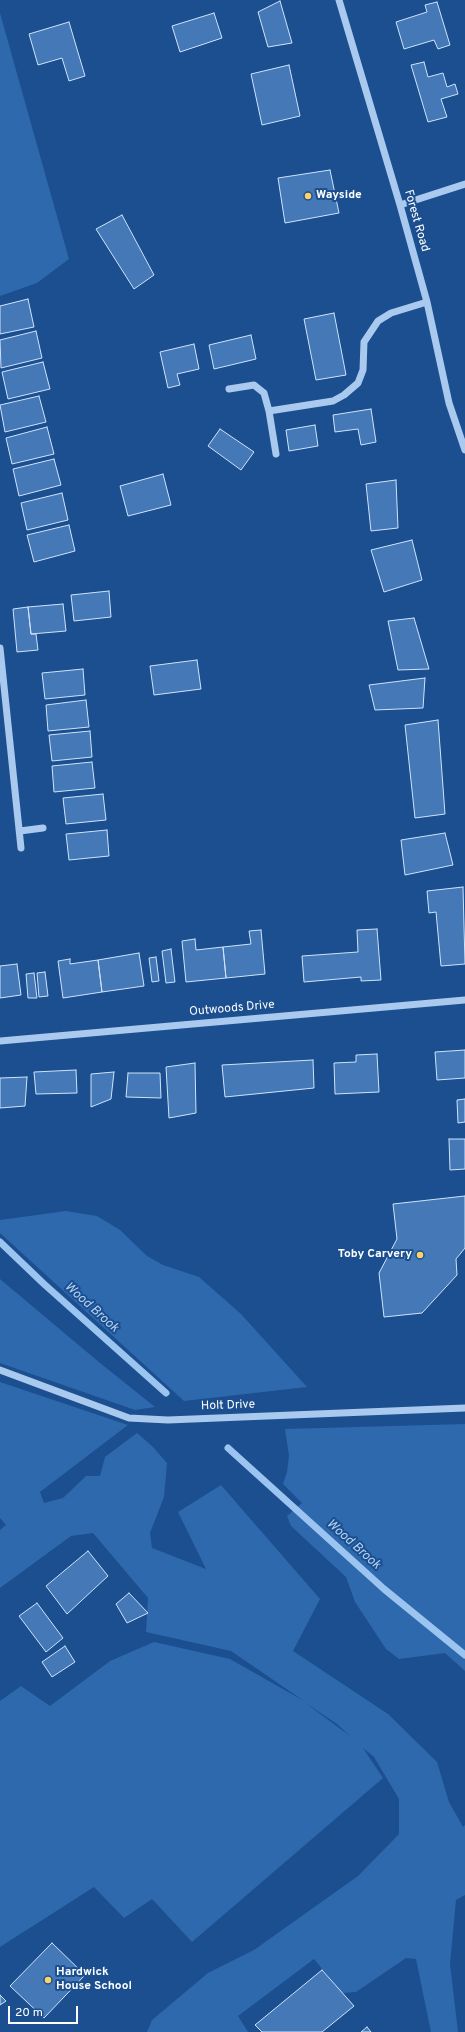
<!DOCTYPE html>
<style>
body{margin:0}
#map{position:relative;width:465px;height:2032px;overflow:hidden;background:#1b4f8f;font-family:Overpass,sans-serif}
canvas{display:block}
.scale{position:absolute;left:8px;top:2006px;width:70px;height:18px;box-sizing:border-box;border:2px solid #fff;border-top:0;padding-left:5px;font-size:12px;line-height:14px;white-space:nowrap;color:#fff;-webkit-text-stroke:3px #1b4f8f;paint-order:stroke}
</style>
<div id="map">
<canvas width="465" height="2032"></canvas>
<div class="scale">20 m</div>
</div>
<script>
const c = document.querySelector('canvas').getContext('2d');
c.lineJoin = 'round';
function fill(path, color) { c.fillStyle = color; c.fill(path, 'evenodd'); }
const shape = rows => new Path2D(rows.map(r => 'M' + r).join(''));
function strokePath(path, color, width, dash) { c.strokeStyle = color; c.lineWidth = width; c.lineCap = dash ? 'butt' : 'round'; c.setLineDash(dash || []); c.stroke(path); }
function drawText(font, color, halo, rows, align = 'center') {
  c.font = font + ' Overpass,sans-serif'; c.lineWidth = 4; c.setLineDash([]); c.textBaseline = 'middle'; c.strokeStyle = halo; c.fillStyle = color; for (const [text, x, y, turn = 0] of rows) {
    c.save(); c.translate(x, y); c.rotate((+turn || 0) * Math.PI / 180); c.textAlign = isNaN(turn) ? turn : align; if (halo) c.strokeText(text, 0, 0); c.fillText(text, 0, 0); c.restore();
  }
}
const green = shape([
 [0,13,69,259,37,283,0,296],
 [66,1211,97,1216,120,1230,147,1256,163,1265,199,1277,241,1314,307,1387,184,1401,0,1233,0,1220],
 [0,1279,100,1363,155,1407,135,1410,0,1363],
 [0,1382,128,1425,40,1492,44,1503,63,1498,86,1476,100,1476,105,1457,137,1433,152,1446,167,1463,164,1497,150,1533,152,1548,206,1569,178,1512,221,1485,320,1599,293,1651,388,1714,437,1762,449,1802,463,1827,465,1825,465,1895,456,1900,450,1964,458,2032,431,2032,416,1959,406,1958,356,1992,342,1993,314,1959,238,2016,248,2032,147,2032,152,2020,208,1973,254,1950,358,1876,399,1834,399,1799,374,1757,363,1748,383,1778,192,1942,152,1899,124,1918,94,1887,0,1947,0,1701,21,1686,50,1706,110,1661,154,1642,230,1659,304,1701,231,1651,146,1632,148,1598,93,1533,71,1536,0,1588,0,1530,6,1525,0,1518],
 [304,1702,337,1724,350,1736],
 [465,1424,465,1671,445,1653,399,1659,386,1649,355,1602,346,1577,291,1526,287,1516,302,1503,283,1484,287,1472,289,1456,285,1429]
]);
const stream = shape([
 [0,1242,44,1284,166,1393],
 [228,1448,384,1589,465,1655]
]);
const building = shape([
 [280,1,292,43,268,47,258,12,280,1],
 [437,2,450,45,438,49,434,40,404,49,396,22,427,12,425,5,437,2],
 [214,13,222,38,180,52,172,26,214,13],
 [69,22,85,76,69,81,62,58,38,65,29,34,69,22],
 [424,62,428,77,443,73,447,87,455,84,458,94,441,99,447,117,428,122,411,65,424,62],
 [289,65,300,116,262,125,251,74,289,65],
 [330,170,339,213,285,223,278,178,330,170],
 [122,215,154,275,134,289,96,229,122,215],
 [28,299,34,327,0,334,0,306,28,299],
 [334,313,346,375,316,380,304,319,334,313],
 [36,331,42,358,1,368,0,340,36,331],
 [251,335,256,359,214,369,209,345,251,335],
 [194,344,199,369,177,374,180,385,168,388,160,352,194,344],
 [43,362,50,389,8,399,2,372,43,362],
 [39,396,46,422,5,432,0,405,39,396],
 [371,409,376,442,361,445,358,429,335,432,333,415,371,409],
 [315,425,318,446,289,451,286,430,315,425],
 [47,427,54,454,12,464,6,438,47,427],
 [220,429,254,452,241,470,208,446,220,429],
 [54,459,61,485,19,496,13,469,54,459],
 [163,474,171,505,128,516,120,486,163,474],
 [396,480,398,528,371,531,366,484,396,480],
 [62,493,68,520,27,530,21,503,62,493],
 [69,525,75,551,34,562,27,535,69,525],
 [412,540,422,580,384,592,371,550,412,540],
 [109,591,111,617,74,621,71,595,109,591],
 [63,604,66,631,31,634,28,607,63,604],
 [28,607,31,634,36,634,38,650,17,652,13,609,28,607],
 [414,618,429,669,398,670,388,621,414,618],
 [197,660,201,689,154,695,150,666,197,660],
 [83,669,85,695,45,699,42,673,83,669],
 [425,678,423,708,375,710,369,685,425,678],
 [86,700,89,727,48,731,46,705,86,700],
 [438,720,445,814,415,818,405,725,438,720],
 [90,731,92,757,52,761,49,735,90,731],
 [92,762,95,788,54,792,52,766,92,762],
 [103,794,106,820,66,824,63,798,103,794],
 [107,830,109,856,69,860,66,834,107,830],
 [445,833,453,865,405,875,401,840,445,833],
 [463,887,465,964,441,966,436,912,429,913,427,891,463,887],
 [377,929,381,980,361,981,361,977,304,982,302,956,358,952,357,930,377,929],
 [261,930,265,974,226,978,223,947,251,944,249,931,261,930],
 [195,939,196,950,223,947,226,978,186,982,182,941,195,939],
 [171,949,175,982,166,983,162,951,171,949],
 [139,953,144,986,102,992,98,960,139,953],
 [156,957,159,981,152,982,149,958,156,957],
 [70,959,70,964,98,960,102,992,63,998,58,961,70,959],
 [17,964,21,995,0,998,0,966,17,964],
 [45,972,48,996,39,997,37,973,45,972],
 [34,973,37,998,28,998,26,974,34,973],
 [465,1050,465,1078,437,1080,435,1052,465,1050],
 [377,1054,379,1092,335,1094,334,1063,356,1062,356,1055,377,1054],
 [313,1060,314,1088,225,1097,222,1065,313,1060],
 [195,1063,196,1113,169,1118,166,1067,195,1063],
 [76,1070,77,1093,36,1094,34,1072,76,1070],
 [114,1072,111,1099,91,1107,91,1074,114,1072],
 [128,1073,160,1073,161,1098,126,1097,128,1073],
 [27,1077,25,1106,0,1108,0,1078,27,1077],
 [465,1099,465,1122,458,1123,457,1100,465,1099],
 [449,1139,465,1139,465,1169,450,1170,449,1139],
 [465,1196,465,1248,456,1259,457,1275,422,1313,384,1317,379,1273,397,1239,393,1204,465,1196],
 [88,1551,108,1576,67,1614,46,1586,88,1551],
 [129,1593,148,1613,127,1623,116,1604,129,1593],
 [37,1603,63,1638,46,1652,19,1616,37,1603],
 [65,1646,75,1662,52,1677,42,1662,65,1646],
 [52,1943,85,1975,44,2018,10,1986,52,1943],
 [322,1970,354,2006,322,2032,262,2032,255,2025,322,1970],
 [0,1995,6,2001,0,2005,0,1995],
 [367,2027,371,2032,361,2032,367,2027]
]);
const minor = shape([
 [339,0,400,205,427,302,449,403,465,450],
 [400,205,465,184],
 [229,389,254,385,264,393,269,411,276,454],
 [269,411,333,401,344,395,358,383,363,370,364,342,378,321,391,313,427,302],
 [0,648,21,848],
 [20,831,43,828],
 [0,1041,465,1000],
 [0,1370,129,1418,168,1420,465,1408]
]);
const markers = [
 [308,196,4,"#ffd166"],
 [420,1255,4,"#ffd166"],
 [48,1980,4,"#ffd166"]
];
const poiNames = [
 ["Wayside",316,196],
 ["Toby Carvery",412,1255,"right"],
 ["Hardwick",56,1973],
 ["House School",56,1987]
];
const streetNames = [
 ["Forest Road",416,221,74],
 ["Outwoods Drive",232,1009,-5],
 ["Holt Drive",228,1406,-2]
];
const waterNames = [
 ["Wood Brook",91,1308,42],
 ["Wood Brook",353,1545,42]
];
fill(green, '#2e69ad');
strokePath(stream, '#9cc4f0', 7);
fill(building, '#4478b7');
strokePath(building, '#cfe3fa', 1);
strokePath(minor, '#a9c9ee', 7);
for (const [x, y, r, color] of markers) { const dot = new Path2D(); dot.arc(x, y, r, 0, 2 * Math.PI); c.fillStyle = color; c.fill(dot); strokePath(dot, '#1b4f8f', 1.5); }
drawText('bold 12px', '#fff', '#1b4f8f', poiNames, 'left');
drawText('12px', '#fff', '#1b4f8f', streetNames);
drawText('italic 13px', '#b5d3f5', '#1b4f8f', waterNames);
</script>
